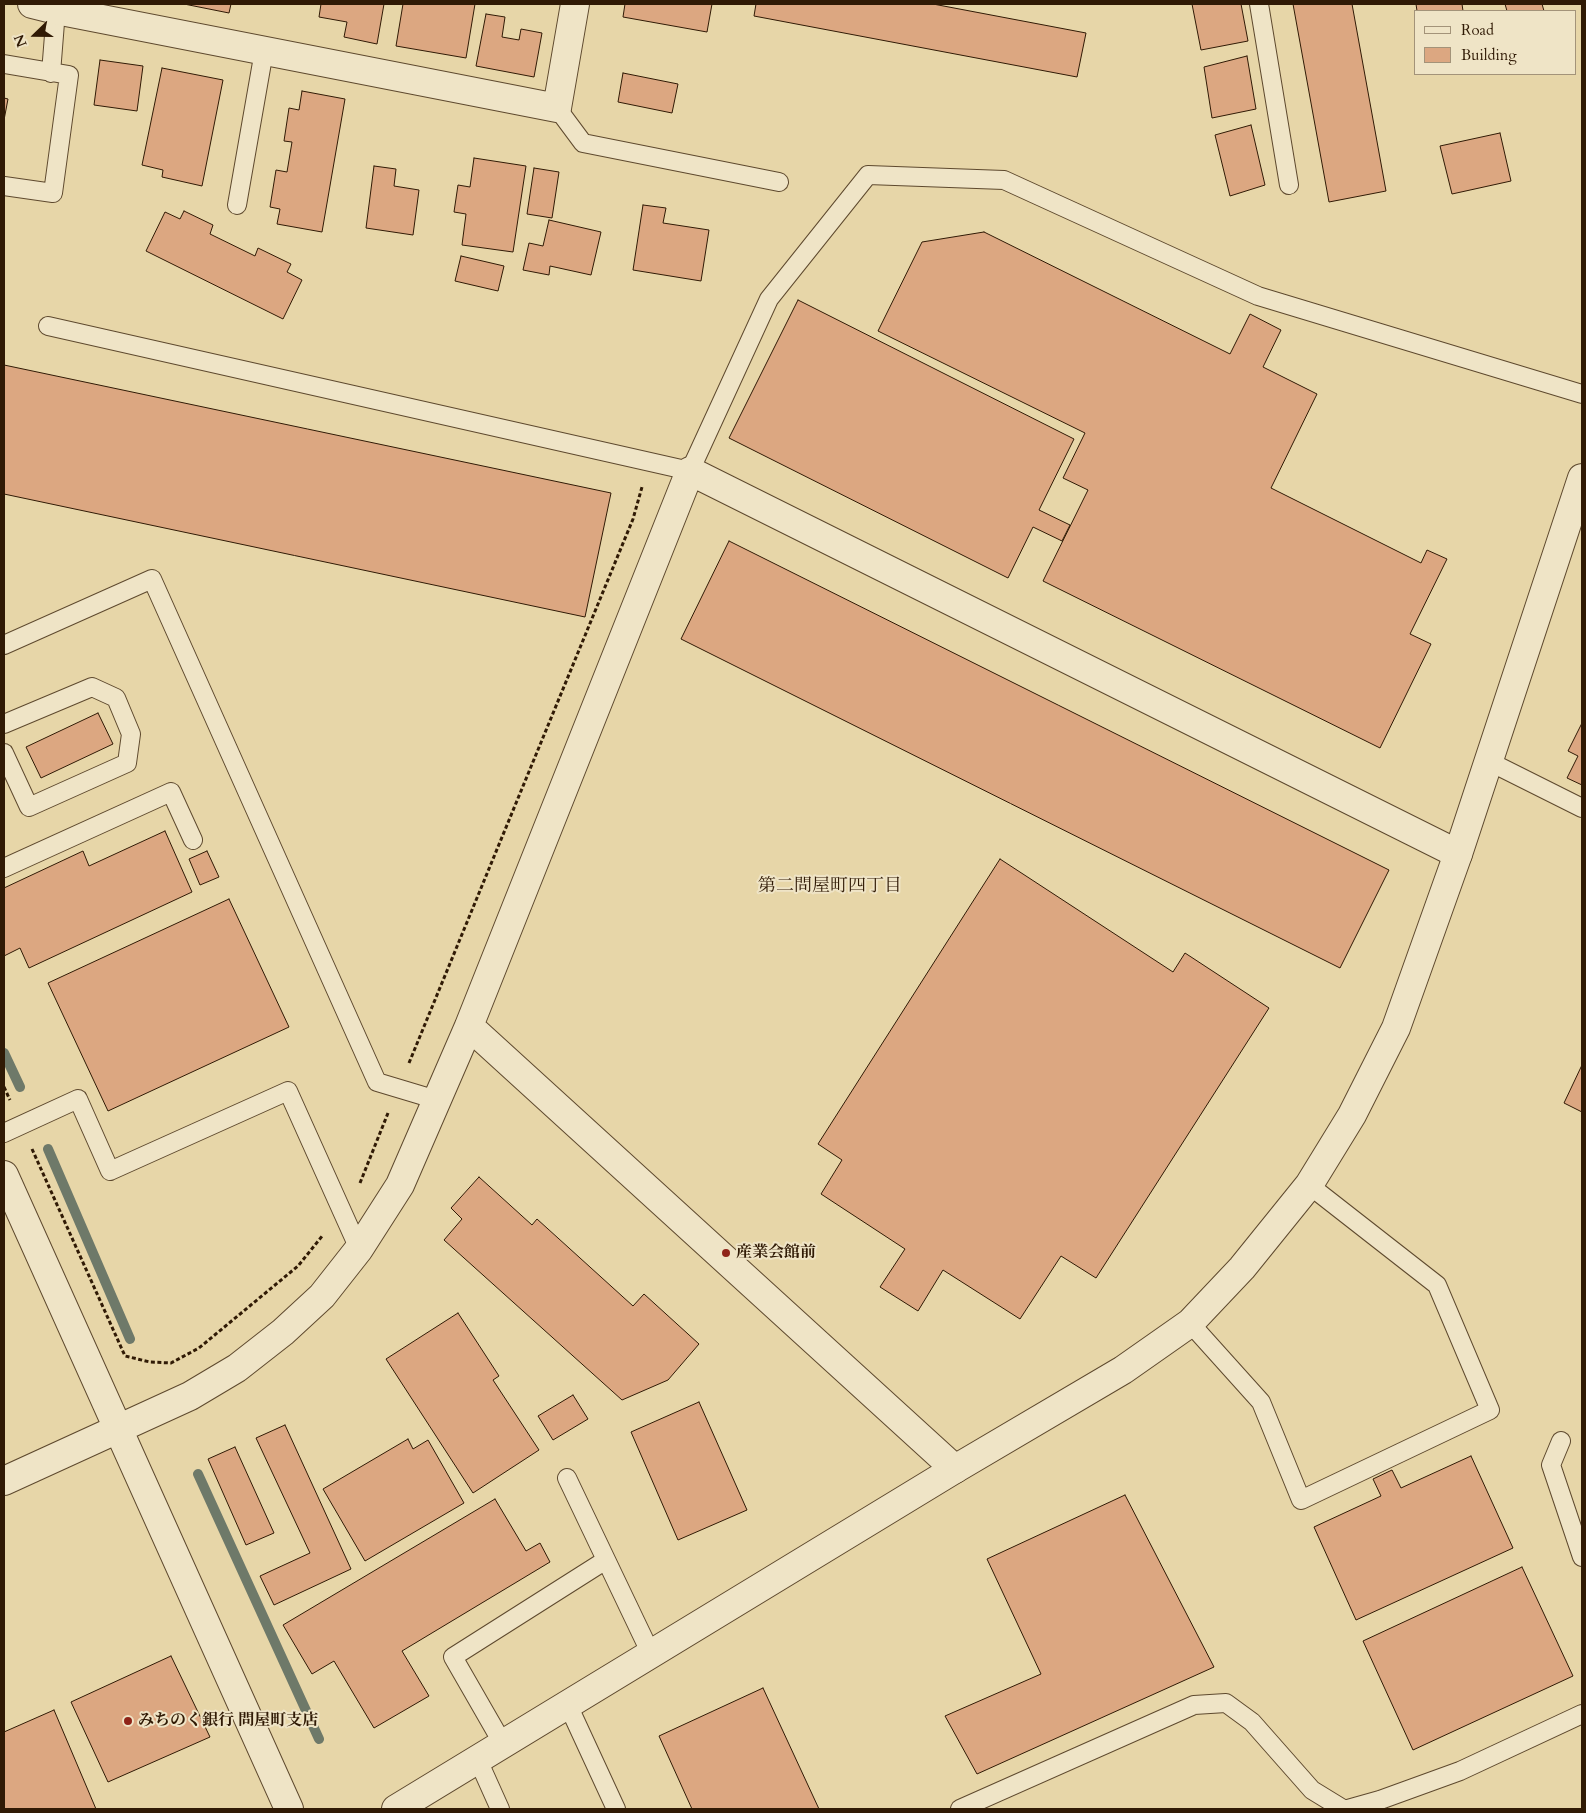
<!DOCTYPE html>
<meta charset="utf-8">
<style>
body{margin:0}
#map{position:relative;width:1586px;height:1813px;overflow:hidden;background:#e7d6a8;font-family:Cardo,serif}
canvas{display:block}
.frame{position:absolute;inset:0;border:5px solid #301a05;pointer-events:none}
.legend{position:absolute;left:1414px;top:10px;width:162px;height:65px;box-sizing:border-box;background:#efe4c6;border:1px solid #a39379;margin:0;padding:6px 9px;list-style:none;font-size:15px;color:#301a05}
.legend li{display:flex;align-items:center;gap:10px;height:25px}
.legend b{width:25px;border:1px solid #a39379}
.north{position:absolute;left:10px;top:10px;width:50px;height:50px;-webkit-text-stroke:4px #efe4c6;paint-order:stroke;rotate:248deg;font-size:14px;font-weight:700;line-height:20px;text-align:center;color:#301a05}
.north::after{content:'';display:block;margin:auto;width:18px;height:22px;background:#301a05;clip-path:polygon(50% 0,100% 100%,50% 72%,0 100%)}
</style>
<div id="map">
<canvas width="1586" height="1813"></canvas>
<div class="frame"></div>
<ul class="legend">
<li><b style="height:6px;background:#efe4c6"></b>Road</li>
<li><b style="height:14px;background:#dca781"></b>Building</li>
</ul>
<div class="north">N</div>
</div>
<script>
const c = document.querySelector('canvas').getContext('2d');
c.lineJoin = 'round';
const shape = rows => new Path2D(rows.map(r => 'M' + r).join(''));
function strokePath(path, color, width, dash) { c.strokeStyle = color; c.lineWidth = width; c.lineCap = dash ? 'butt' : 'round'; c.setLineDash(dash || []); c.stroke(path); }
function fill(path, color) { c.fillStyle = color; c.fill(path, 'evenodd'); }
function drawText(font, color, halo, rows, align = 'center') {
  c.font = font + ' Cardo,"Noto Serif JP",serif'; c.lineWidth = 4; c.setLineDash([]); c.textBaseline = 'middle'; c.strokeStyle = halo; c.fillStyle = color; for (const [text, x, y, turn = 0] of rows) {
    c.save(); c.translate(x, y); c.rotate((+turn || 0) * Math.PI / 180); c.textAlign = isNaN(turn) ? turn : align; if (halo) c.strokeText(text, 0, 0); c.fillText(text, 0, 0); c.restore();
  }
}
const stream = shape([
 [4,1053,20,1087],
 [48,1149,130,1339],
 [198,1474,319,1739]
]);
const building = shape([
 [184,4,231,4,229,13,184,4],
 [321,4,384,4,377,44,344,37,347,22,319,17,321,4],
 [403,4,475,4,466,58,396,46,403,4],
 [625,4,712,4,707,32,623,17,625,4],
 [756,4,933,4,1086,33,1077,77,754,16,756,4],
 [1192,4,1241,4,1248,41,1201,50,1192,4],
 [1293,4,1352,4,1386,191,1329,202,1293,4],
 [1416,4,1462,4,1463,11,1417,11,1416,4],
 [1505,4,1542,4,1544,11,1507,11,1505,4],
 [486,14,505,17,502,37,519,40,521,29,542,33,534,77,476,66,486,14],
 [1247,56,1256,109,1212,118,1204,67,1247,56],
 [100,60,143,66,137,111,94,105,100,60],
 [162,68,223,80,202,186,162,177,163,170,142,165,162,68],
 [623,73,678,84,672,113,618,102,623,73],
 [302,91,345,99,322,232,277,224,280,209,270,207,276,170,287,172,292,142,284,141,289,108,299,110,302,91],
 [4,98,8,99,4,120,4,98],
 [1251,125,1265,185,1230,196,1215,135,1251,125],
 [1500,133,1511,181,1452,194,1440,146,1500,133],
 [474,158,526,166,513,252,462,245,466,214,454,212,458,185,470,187,474,158],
 [374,166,396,169,394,186,419,190,413,235,366,228,374,166],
 [534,168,559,172,552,218,527,214,534,168],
 [643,205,666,208,663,223,709,230,701,281,633,270,643,205],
 [184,211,213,225,210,234,255,256,258,248,291,264,287,272,302,280,283,319,146,251,165,212,180,219,184,211],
 [549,220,601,232,591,275,550,266,549,275,523,270,529,243,543,246,549,220],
 [984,232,1230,354,1250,314,1281,330,1263,367,1317,394,1271,488,1421,563,1427,550,1447,559,1410,634,1431,644,1380,748,1043,581,1088,490,1063,478,1085,433,878,331,922,242,984,232],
 [461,256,504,266,498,291,455,281,461,256],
 [798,300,1074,439,1039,510,1070,525,1062,541,1033,527,1008,578,729,438,798,300],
 [4,365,611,493,585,617,4,494,4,365],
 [729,541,1389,870,1340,968,681,639,729,541],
 [98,713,113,744,41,778,26,747,98,713],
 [1582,723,1582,785,1567,778,1578,756,1568,751,1582,723],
 [165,831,192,892,29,968,20,948,4,956,4,888,83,851,89,866,165,831],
 [207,851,219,877,200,885,189,859,207,851],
 [1000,859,1173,972,1185,953,1269,1008,1096,1278,1061,1256,1020,1319,943,1270,918,1311,880,1287,905,1249,821,1194,842,1160,818,1144,1000,859],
 [229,899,289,1027,108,1111,48,983,229,899],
 [1582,1065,1582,1112,1564,1103,1582,1065],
 [479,1177,532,1225,537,1219,633,1306,644,1294,699,1344,668,1380,622,1400,444,1240,462,1219,451,1208,479,1177],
 [458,1313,499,1376,493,1380,539,1450,473,1493,386,1359,458,1313],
 [573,1395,588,1419,553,1440,538,1416,573,1395],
 [699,1402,747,1510,678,1540,631,1432,699,1402],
 [285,1425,351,1569,274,1605,260,1576,310,1553,256,1438,285,1425],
 [408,1439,413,1449,428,1440,464,1503,365,1561,323,1489,408,1439],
 [235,1447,274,1533,246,1545,208,1459,235,1447],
 [1471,1456,1513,1548,1356,1620,1314,1527,1381,1496,1373,1479,1392,1470,1401,1488,1471,1456],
 [1125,1495,1214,1667,977,1774,945,1716,1041,1674,987,1559,1125,1495],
 [495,1499,526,1551,540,1543,550,1562,402,1651,429,1696,374,1728,334,1661,312,1674,283,1625,495,1499],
 [1522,1567,1573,1676,1413,1750,1363,1641,1522,1567],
 [171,1656,210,1737,108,1782,71,1702,171,1656],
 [763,1688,819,1809,692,1809,659,1736,763,1688],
 [54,1710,96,1809,4,1809,4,1732,54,1710]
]);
const path = shape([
 [409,1063,633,519,642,487],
 [4,1087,10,1100],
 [32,1149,125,1356,150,1362,171,1363,199,1348,298,1266,323,1235],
 [360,1183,388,1113]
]);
const service = shape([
 [1259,4,1289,185],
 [4,64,69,75,53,193,4,186],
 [51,73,56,10],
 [557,108,583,143,779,182],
 [237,205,264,51],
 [48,326,690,471,769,299,868,175,1004,180,1258,296,1582,394],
 [4,645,152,579,377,1082,437,1100],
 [4,724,92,687,116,698,131,734,127,763,29,807,4,753],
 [1488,761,1582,808],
 [4,868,171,792,193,840],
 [4,1133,78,1099,110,1171,288,1091,359,1249],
 [1190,1323,1261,1402,1301,1500,1490,1410,1437,1285,1309,1185],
 [1561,1441,1551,1465,1582,1557],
 [567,1478,651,1654],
 [568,1705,616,1809],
 [503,1744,453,1657,606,1560],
 [478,1760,500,1809],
 [960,1809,1194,1705,1226,1703,1252,1722,1312,1790,1343,1809],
 [1348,1809,1380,1800,1460,1771,1582,1714]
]);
const minor = shape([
 [32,4,56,10,557,108,575,4],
 [469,1026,955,1469],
 [4,1175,289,1809],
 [4,1481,190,1396,237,1368,283,1332,322,1296,359,1249,400,1185,469,1026,690,471,1458,854]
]);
const tertiary = shape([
 [396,1809,955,1469,1123,1370,1190,1323,1242,1268,1309,1185,1352,1115,1396,1028,1458,854,1582,478]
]);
const markers = [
 [726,1253,5,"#8f2418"],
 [128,1721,5,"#8f2418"]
];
const poiNames = [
 ["産業会館前",736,1253],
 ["みちのく銀行 問屋町支店",138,1721]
];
const neighbourhoodNames = [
 ["第二問屋町四丁目",830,887]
];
strokePath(stream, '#6e7969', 10);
fill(building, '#dca781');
strokePath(building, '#301a05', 1);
strokePath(service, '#5e492e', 20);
strokePath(minor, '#5e492e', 30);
strokePath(tertiary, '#5e492e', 30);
strokePath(path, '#301a05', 3, [4, 2.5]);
strokePath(service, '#efe4c6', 18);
strokePath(minor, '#efe4c6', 28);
strokePath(tertiary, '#efe4c6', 28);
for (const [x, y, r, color] of markers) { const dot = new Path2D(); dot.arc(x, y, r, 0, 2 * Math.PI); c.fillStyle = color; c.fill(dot); strokePath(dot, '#efe4c6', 2); }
drawText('bold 16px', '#301a05', '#efe4c6', poiNames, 'left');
drawText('18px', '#301a05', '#efe4c6', neighbourhoodNames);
</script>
